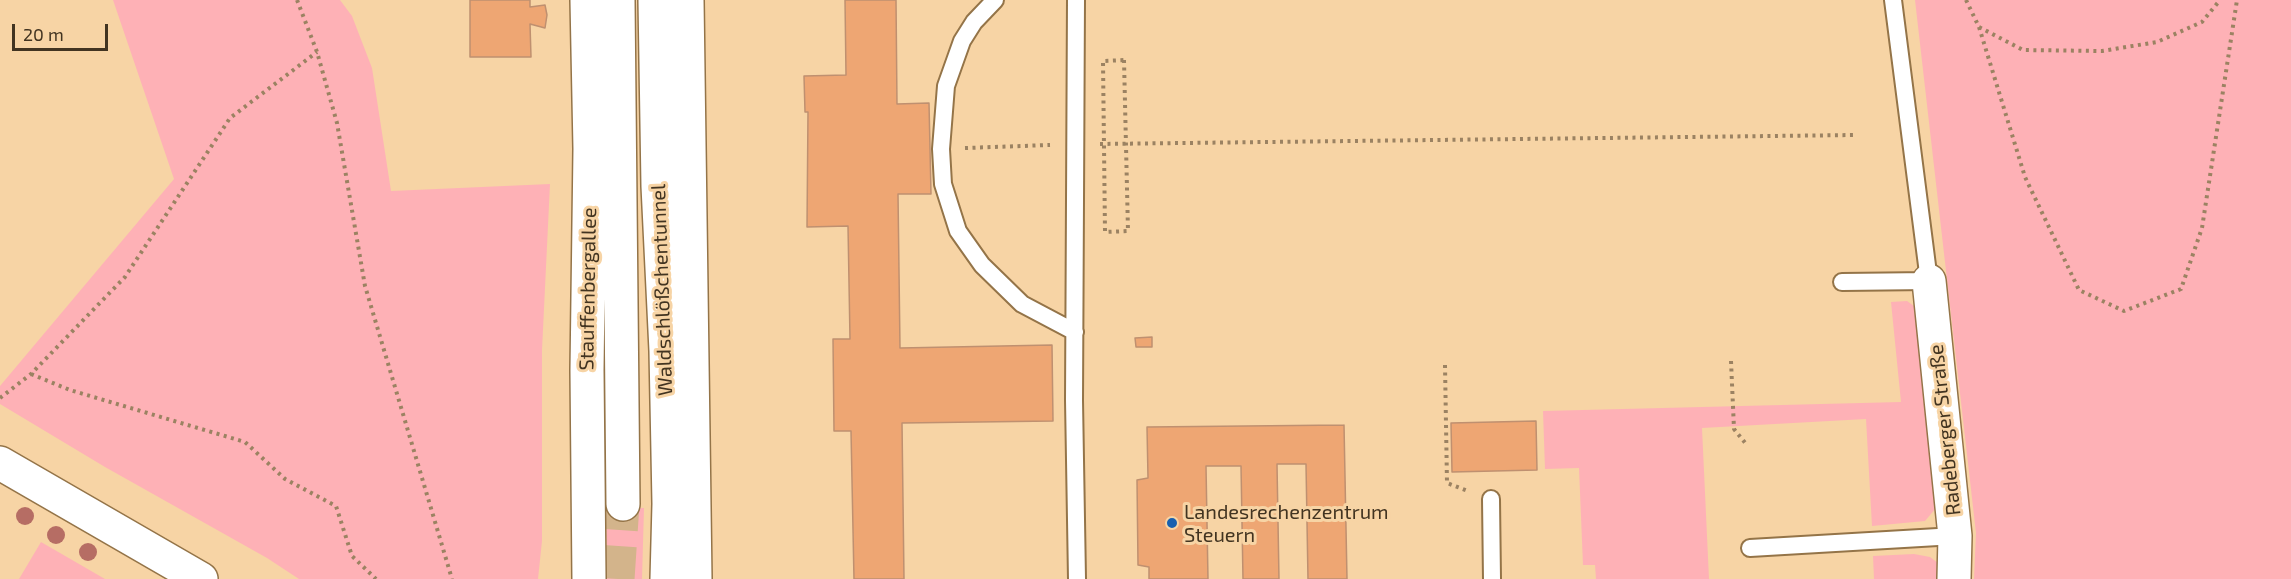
<!DOCTYPE html>
<meta charset="utf-8">
<style>
body{margin:0}
#map{position:relative;width:2291px;height:579px;overflow:hidden;background:#f7d4a5;font-family:"Exo 2",sans-serif}
canvas{display:block}
.scale{position:absolute;left:12px;top:24px;width:96px;height:27px;box-sizing:border-box;border:3px solid #423421;border-top:0;padding-left:8px;font-size:18px;line-height:21px;white-space:nowrap;color:#423421;-webkit-text-stroke:4px #f7d4a5;paint-order:stroke}
</style>
<div id="map">
<canvas width="2291" height="579"></canvas>
<div class="scale">20 m</div>
</div>
<script>
const c = document.querySelector('canvas').getContext('2d');
c.lineJoin = 'round';
function fill(path, color) { c.fillStyle = color; c.fill(path, 'evenodd'); }
const shape = rows => new Path2D(rows.map(r => 'M' + r).join(''));
function strokePath(path, color, width, dash) { c.strokeStyle = color; c.lineWidth = width; c.lineCap = dash ? 'butt' : 'round'; c.setLineDash(dash || []); c.stroke(path); }
function drawText(font, color, halo, rows, align = 'center') {
  c.font = font + ' "Exo 2",sans-serif'; c.lineWidth = 6; c.setLineDash([]); c.textBaseline = 'middle'; c.strokeStyle = halo; c.fillStyle = color; for (const [text, x, y, turn = 0] of rows) {
    c.save(); c.translate(x, y); c.rotate((+turn || 0) * Math.PI / 180); c.textAlign = isNaN(turn) ? turn : align; if (halo) c.strokeText(text, 0, 0); c.fillText(text, 0, 0); c.restore();
  }
}
const green = shape([
 [113,0,340,0,352,16,372,68,391,191,550,184,542,350,542,541,538,579,299,579,267,558,105,467,0,404,0,386,174,179],
 [1915,0,2291,0,2291,579,1974,579,1976,533],
 [1907,301,1914,306,1936,508,1925,521,1872,526,1866,419,1702,428,1709,579,1596,579,1595,565,1583,565,1579,468,1545,469,1543,411,1901,402,1891,302],
 [644,508,642,579,607,579,606,509],
 [41,542,105,579,19,579],
 [1914,554,1930,557,1938,563,1938,579,1874,579,1873,556]
]);
const building = shape([
 [470,0,530,0,530,7,545,5,547,15,545,28,530,24,531,57,470,57,470,0],
 [845,0,896,0,897,104,929,103,931,194,898,194,900,348,1052,345,1053,421,902,423,904,579,854,579,851,431,834,431,833,339,850,339,848,226,807,227,808,112,805,112,804,76,846,75,845,0],
 [1152,337,1152,347,1136,347,1135,338,1152,337],
 [1536,421,1537,470,1452,472,1451,423,1536,421],
 [1344,425,1347,579,1308,579,1306,464,1277,464,1279,579,1243,579,1241,466,1206,466,1208,579,1149,579,1149,567,1138,565,1137,480,1148,478,1147,427,1344,425]
]);
const secondaryTunnel = shape([
 [618,579,623,504]
]);
const path = shape([
 [297,0,317,52,337,123,365,286,452,579],
 [1966,0,1979,27,2023,50,2102,51,2157,42,2202,22,2220,0],
 [1979,27,2025,177,2079,290,2124,311,2181,289,2202,228,2237,0],
 [1124,60,1128,231,1105,232,1103,61,1124,60],
 [1100,144,1855,135],
 [965,148,1050,145],
 [1731,361,1734,429,1746,444],
 [1445,365,1447,483,1468,491],
 [31,374,70,390,245,442,285,479,336,506,352,556,376,579],
 [0,398,31,374,125,277,230,118,317,52]
]);
const service = shape([
 [995,0,974,22,962,41,946,86,941,149,943,184,958,231,982,265,1022,304,1075,332],
 [1076,0,1074,400,1077,579],
 [1842,282,1929,281,1893,0],
 [1491,499,1492,579],
 [1750,548,1955,536]
]);
const minor = shape([
 [1929,281,1955,536,1954,579]
]);
const tertiary = shape([
 [0,463,201,579]
]);
const secondary = shape([
 [587,0,590,149,587,370,589,579],
 [618,0,623,504],
 [655,0,658,186,666,351,669,504,667,579],
 [687,0,695,579]
]);
const trees = [
 [25,516],
 [56,535],
 [88,552]
];
const markers = [
 [1172,523,6,"#1860af"]
];
const streetNames = [
 ["Stauffenbergallee",588,289,-89],
 ["Waldschlößchentunnel",662,290,-92],
 ["Radeberger Straße",1945,430,-96]
];
const poiNames = [
 ["Landesrechenzentrum",1184,512],
 ["Steuern",1184,535]
];
fill(green, '#feb1b6');
fill(building, '#eea673');
strokePath(building, '#bf9070', 1.5);
strokePath(secondaryTunnel, '#d3b48b', 33, [33, 16]);
strokePath(service, '#947448', 20);
strokePath(minor, '#947448', 36);
strokePath(tertiary, '#947448', 36);
strokePath(secondary, '#947448', 36);
strokePath(path, '#9b8262', 4, [3, 4.5]);
strokePath(service, '#fff', 16);
strokePath(minor, '#fff', 33);
strokePath(tertiary, '#fff', 33);
strokePath(secondary, '#fff', 33);
c.fillStyle = '#b66d64';
for (const [x, y] of trees) { c.beginPath(); c.arc(x, y, 9, 0, 2 * Math.PI); c.fill(); }
for (const [x, y, r, color] of markers) { const dot = new Path2D(); dot.arc(x, y, r, 0, 2 * Math.PI); c.fillStyle = color; c.fill(dot); strokePath(dot, '#f7d4a5', 2); }
drawText('20px', '#423421', '#f7d4a5', streetNames);
drawText('20px', '#423421', '#f7d4a5', poiNames, 'left');
</script>
